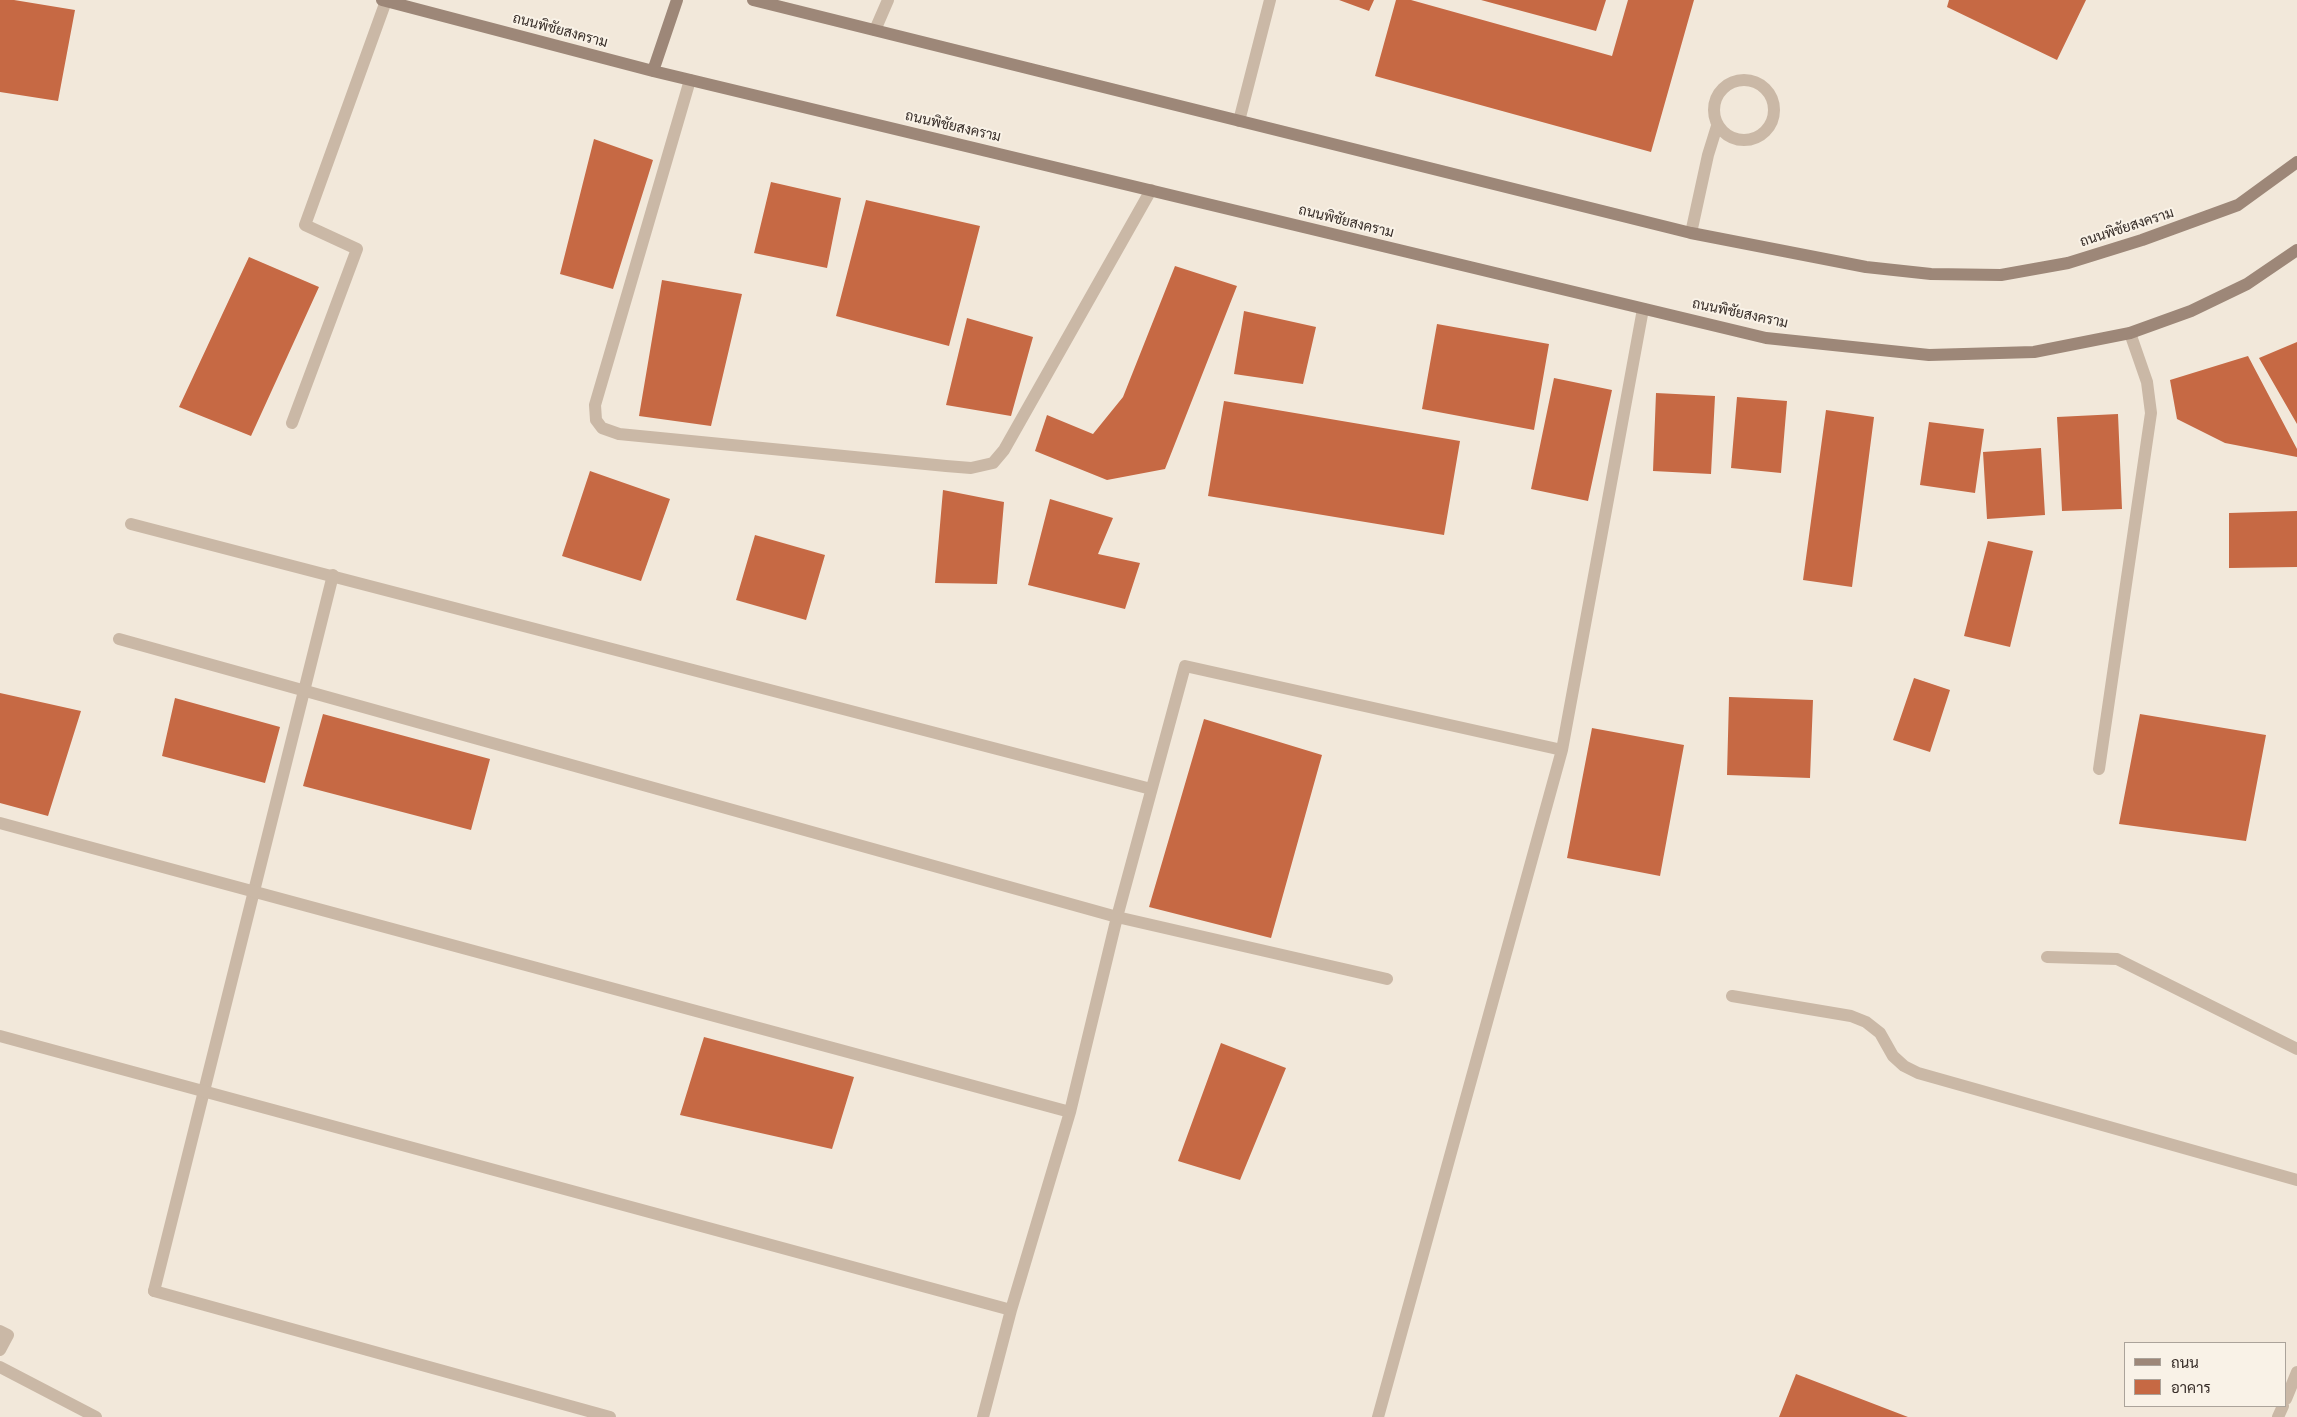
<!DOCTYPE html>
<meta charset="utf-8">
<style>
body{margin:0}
#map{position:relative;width:2297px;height:1417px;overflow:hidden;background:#f2e8da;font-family:"Varela Round",Sarabun,sans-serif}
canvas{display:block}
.legend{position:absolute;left:2124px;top:1342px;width:162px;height:65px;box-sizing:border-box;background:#f9f2e7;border:1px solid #aba39a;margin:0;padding:6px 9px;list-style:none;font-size:15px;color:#362c27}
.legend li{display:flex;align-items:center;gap:10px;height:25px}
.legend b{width:25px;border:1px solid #aba39a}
</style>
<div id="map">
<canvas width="2297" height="1417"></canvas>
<ul class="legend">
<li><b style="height:6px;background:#9d8778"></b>ถนน</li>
<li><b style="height:14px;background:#c66944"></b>อาคาร</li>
</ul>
</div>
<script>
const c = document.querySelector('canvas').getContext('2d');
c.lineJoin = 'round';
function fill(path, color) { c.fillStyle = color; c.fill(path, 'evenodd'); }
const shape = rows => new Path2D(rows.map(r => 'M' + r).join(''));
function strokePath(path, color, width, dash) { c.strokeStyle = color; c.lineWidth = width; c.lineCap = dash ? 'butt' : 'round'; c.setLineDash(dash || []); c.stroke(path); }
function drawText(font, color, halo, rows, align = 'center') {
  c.font = font + ' "Varela Round",Sarabun,sans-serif'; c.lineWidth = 4; c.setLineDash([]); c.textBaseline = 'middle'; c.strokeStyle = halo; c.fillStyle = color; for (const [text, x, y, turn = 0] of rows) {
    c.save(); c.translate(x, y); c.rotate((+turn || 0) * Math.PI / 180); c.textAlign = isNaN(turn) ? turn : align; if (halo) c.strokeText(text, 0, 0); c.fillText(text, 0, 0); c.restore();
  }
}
const building = shape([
 [0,0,14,0,75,10,58,101,0,92],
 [1339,0,1374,0,1369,11],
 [1396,0,1411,0,1612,56,1628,0,1694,0,1651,152,1375,76],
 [1481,0,1606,0,1596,31],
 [1949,0,2086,0,2057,60,1947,7],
 [594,139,653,160,613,289,560,274],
 [771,182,841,198,827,268,754,253],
 [866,200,980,226,949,346,836,316],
 [249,257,319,287,251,436,179,407],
 [1175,266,1237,286,1165,469,1107,480,1035,451,1047,415,1093,434,1123,397],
 [662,280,742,294,711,426,639,416],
 [1244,311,1316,327,1303,384,1234,374],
 [967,318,1033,337,1011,416,946,405],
 [1437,324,1549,344,1534,430,1422,409],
 [2297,342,2297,424,2259,358],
 [2248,356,2297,449,2297,457,2225,443,2177,419,2170,380],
 [1554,378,1612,390,1588,501,1531,489],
 [1656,393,1715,396,1711,474,1653,471],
 [1737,397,1787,401,1781,473,1731,468],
 [1224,401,1460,441,1444,535,1208,496],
 [1826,410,1874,417,1852,587,1803,580],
 [2118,414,2122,509,2062,511,2057,417],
 [1929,422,1984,429,1975,493,1920,485],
 [2041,448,2045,515,1987,519,1983,452],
 [590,471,670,499,641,581,562,556],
 [943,490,1004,502,997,584,935,583],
 [1050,499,1113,518,1098,554,1140,563,1125,609,1028,585],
 [2297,511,2297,567,2229,568,2229,513],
 [755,535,825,555,806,620,736,600],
 [1988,541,2033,551,2010,647,1964,636],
 [1914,678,1950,690,1930,752,1893,740],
 [0,693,81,711,48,816,0,803],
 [1729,697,1813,700,1810,778,1727,775],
 [175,698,280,727,265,783,162,756],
 [323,714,490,759,471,830,303,786],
 [2140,714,2266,735,2246,841,2119,824],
 [1204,719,1322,755,1271,938,1149,907],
 [1592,728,1684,745,1660,876,1567,858],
 [704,1037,854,1077,832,1149,680,1115],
 [1221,1043,1286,1068,1240,1180,1178,1161],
 [1796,1374,1908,1417,1779,1417]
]);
const lane = shape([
 [875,30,888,0],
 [1239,121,1270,0],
 [292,423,357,249,305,225,386,1],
 [154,1291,333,575]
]);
const street = shape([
 '1714 110a30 30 0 1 1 60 0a30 30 0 1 1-60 0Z',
 [690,80,595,405,596,420,602,428,619,434,946,466,971,468,993,463,1004,450,1151,190],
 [1691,233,1708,155,1717,126],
 [131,524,1151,789],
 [119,639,1117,917,1387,979],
 [2099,769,2151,413,2147,382,2130,333],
 [0,823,1070,1112],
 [2047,957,2117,959,2297,1049],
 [1732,996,1851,1016,1866,1022,1880,1033,1893,1056,1904,1066,1918,1073,2297,1180],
 [0,1036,1011,1310],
 [154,1291,610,1417],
 [0,1331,8,1335,0,1350],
 [0,1367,96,1417],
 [2286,1399,2297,1372],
 [983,1417,1011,1310,1070,1112,1117,917,1185,666,1562,750],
 [1378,1417,1562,750,1643,309],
 [2278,1417,2283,1406]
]);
const secondary = shape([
 [382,0,653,71,1766,338,1929,355,2034,352,2130,333,2191,311,2247,284,2297,250],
 [753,0,1691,233,1866,267,1931,274,2001,275,2068,263,2142,240,2238,205,2297,162],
 [653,71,677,0]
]);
const streetNames = [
 ["ถนนพิชัยสงคราม",560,31,15],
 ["ถนนพิชัยสงคราม",953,127,13],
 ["ถนนพิชัยสงคราม",1346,222,14],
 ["ถนนพิชัยสงคราม",2127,228,-18],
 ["ถนนพิชัยสงคราม",1740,314,12]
];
fill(building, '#c66944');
strokePath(lane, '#cab8a6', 12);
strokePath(street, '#cab8a6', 12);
strokePath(secondary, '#9d8778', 12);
drawText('14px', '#362c27', '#f9f2e7', streetNames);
</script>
